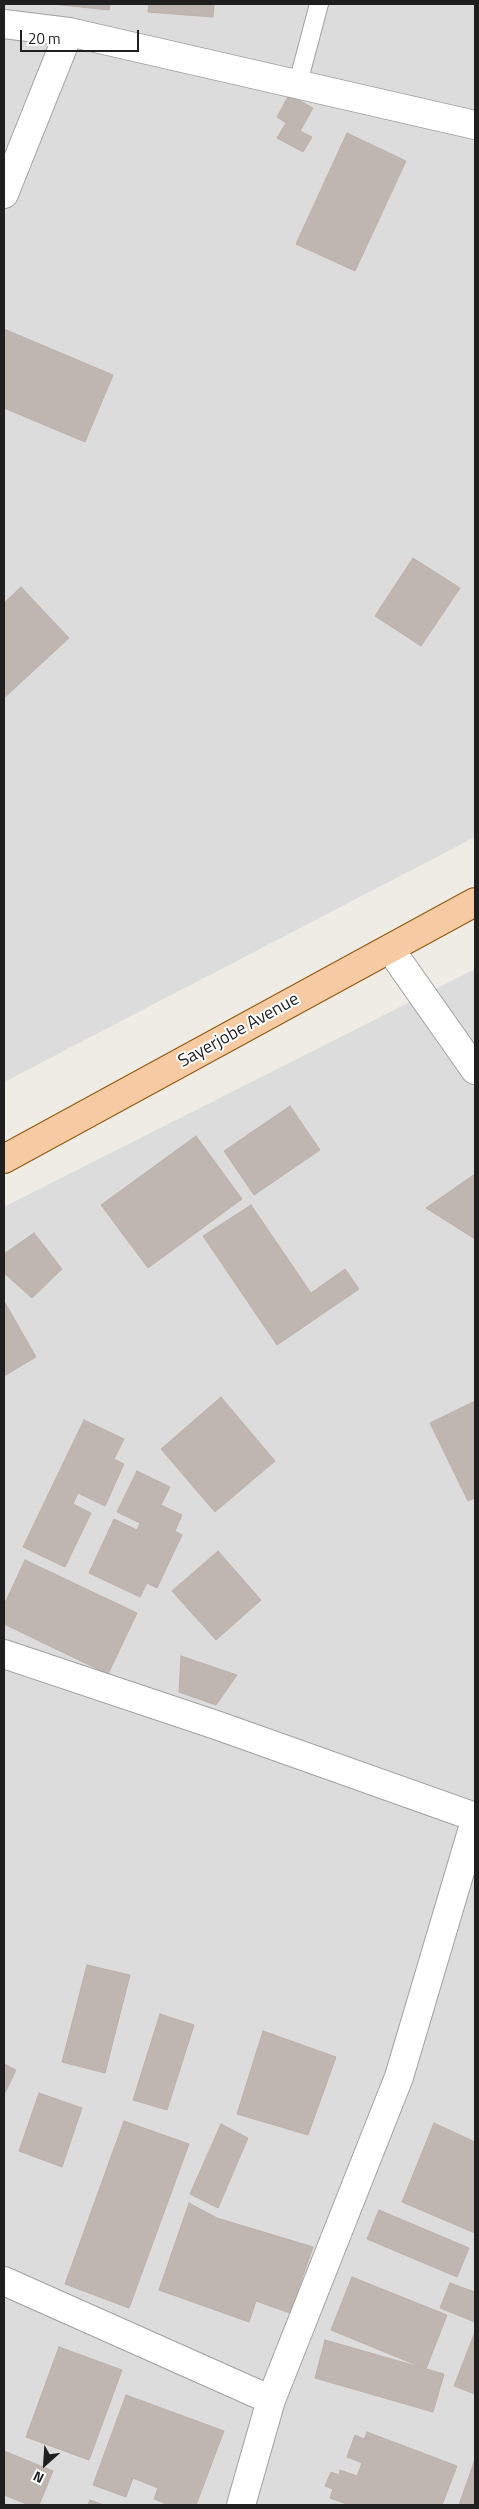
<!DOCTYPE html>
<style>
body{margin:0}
#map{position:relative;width:479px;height:2509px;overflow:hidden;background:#efebe5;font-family:"Titillium Web",sans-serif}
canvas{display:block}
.frame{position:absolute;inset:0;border:5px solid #1f1f1f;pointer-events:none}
.north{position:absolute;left:20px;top:2439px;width:50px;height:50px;-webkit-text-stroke:4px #fff;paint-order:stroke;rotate:206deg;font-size:14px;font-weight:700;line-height:20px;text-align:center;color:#1f1f1f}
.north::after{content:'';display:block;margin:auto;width:18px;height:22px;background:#1f1f1f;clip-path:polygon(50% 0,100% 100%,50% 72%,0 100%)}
.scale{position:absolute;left:20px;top:30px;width:119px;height:22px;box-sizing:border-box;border:2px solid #1f1f1f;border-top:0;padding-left:6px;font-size:15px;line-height:18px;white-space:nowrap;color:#1f1f1f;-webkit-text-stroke:4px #fff;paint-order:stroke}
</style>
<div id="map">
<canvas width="479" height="2509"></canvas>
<div class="frame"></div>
<div class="north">N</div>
<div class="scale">20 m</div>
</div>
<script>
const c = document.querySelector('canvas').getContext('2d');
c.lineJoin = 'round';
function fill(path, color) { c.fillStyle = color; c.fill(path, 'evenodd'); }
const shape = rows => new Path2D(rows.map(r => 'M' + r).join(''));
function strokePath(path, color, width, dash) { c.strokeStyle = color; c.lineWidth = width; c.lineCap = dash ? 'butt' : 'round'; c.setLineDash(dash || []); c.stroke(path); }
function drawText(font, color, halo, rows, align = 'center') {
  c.font = font + ' "Titillium Web",sans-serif'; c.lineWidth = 4; c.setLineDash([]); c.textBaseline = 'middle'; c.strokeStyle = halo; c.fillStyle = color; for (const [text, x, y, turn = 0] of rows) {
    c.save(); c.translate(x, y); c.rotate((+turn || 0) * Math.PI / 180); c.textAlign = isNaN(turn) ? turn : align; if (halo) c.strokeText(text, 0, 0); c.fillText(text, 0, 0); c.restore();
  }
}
const residential = shape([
 [4,4,475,4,475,837,4,1082],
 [475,969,475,2505,4,2505,4,1207]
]);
const building = shape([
 [52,4,110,4,109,10,52,4],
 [149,4,214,4,213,17,148,12,149,4],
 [289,95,313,108,300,131,312,137,303,152,277,138,286,123,277,117,289,95],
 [347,133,406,161,355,271,296,244,347,133],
 [4,329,113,375,85,442,4,408,4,329],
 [413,558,460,588,421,646,375,616,413,558],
 [21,587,69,638,4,698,4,603,21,587],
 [290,1106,320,1150,254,1195,224,1151,290,1106],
 [196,1136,242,1199,148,1268,101,1205,196,1136],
 [475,1174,475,1239,426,1208,475,1174],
 [251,1205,311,1293,345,1269,359,1289,277,1345,203,1236,251,1205],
 [34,1233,62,1269,32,1298,4,1273,4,1254,34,1233],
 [4,1301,36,1357,4,1376,4,1301],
 [221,1397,275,1461,215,1512,161,1449,221,1397],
 [475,1401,475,1498,468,1501,430,1423,475,1401],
 [84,1420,124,1439,114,1459,124,1464,105,1506,78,1493,73,1504,91,1513,65,1567,23,1547,84,1420],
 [137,1471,170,1487,161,1505,182,1515,175,1531,182,1535,157,1588,147,1583,140,1597,89,1573,114,1519,137,1530,140,1523,117,1512,137,1471],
 [218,1551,261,1600,216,1640,172,1591,218,1551],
 [25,1560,137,1613,108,1674,4,1624,4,1605,25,1560],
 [181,1656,237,1675,216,1705,179,1692,181,1656],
 [87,1965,130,1975,105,2073,62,2062,87,1965],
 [160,2014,194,2025,167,2110,133,2100,160,2014],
 [263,2031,336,2057,308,2135,237,2114,263,2031],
 [4,2064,16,2070,4,2095,4,2064],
 [39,2093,82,2108,62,2167,19,2151,39,2093],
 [124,2121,189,2144,129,2308,65,2284,124,2121],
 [434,2123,475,2142,475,2233,402,2202,434,2123],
 [221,2124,248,2138,218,2208,190,2194,221,2124],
 [189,2203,217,2218,313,2247,290,2313,256,2301,249,2322,159,2290,189,2203],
 [379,2210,469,2248,457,2277,367,2239,379,2210],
 [352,2277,447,2315,426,2369,331,2330,352,2277],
 [450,2283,475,2292,475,2322,440,2308,450,2283],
 [475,2332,475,2394,454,2386,475,2332],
 [325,2340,444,2374,433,2412,315,2378,325,2340],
 [59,2347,122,2370,89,2460,26,2437,59,2347],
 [126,2395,224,2431,196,2505,169,2505,154,2499,158,2488,133,2478,126,2497,93,2485,126,2395],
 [367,2432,457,2466,442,2505,349,2505,330,2498,333,2489,325,2486,331,2472,339,2475,340,2470,357,2476,362,2463,347,2457,355,2435,364,2439,367,2432],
 [4,2451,53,2471,39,2505,29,2505,4,2495,4,2451],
 [474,2462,475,2505,459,2505,474,2462],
 [90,2500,104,2505,88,2505,90,2500]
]);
const lane = shape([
 [298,83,319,4]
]);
const street = shape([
 [4,24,69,32,475,125],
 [4,194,69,32],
 [390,949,475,1070],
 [4,1654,216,1725,475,1817],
 [4,2281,271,2400],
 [241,2505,271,2400,399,2077,475,1821]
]);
const primary = shape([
 [4,1159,475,902]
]);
const streetNames = [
 ["Sayerjobe Avenue",239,1031,-29]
];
fill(residential, '#dcdcdc');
fill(building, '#bfb6b2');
strokePath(building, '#bfb0a9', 1);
strokePath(lane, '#a0a0a0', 20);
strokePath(street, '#a0a0a0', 30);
strokePath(primary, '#8f560a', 30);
strokePath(lane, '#fff', 18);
strokePath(street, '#fff', 28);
strokePath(primary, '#f6caa3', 28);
drawText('18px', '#1f1f1f', '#fff', streetNames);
</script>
